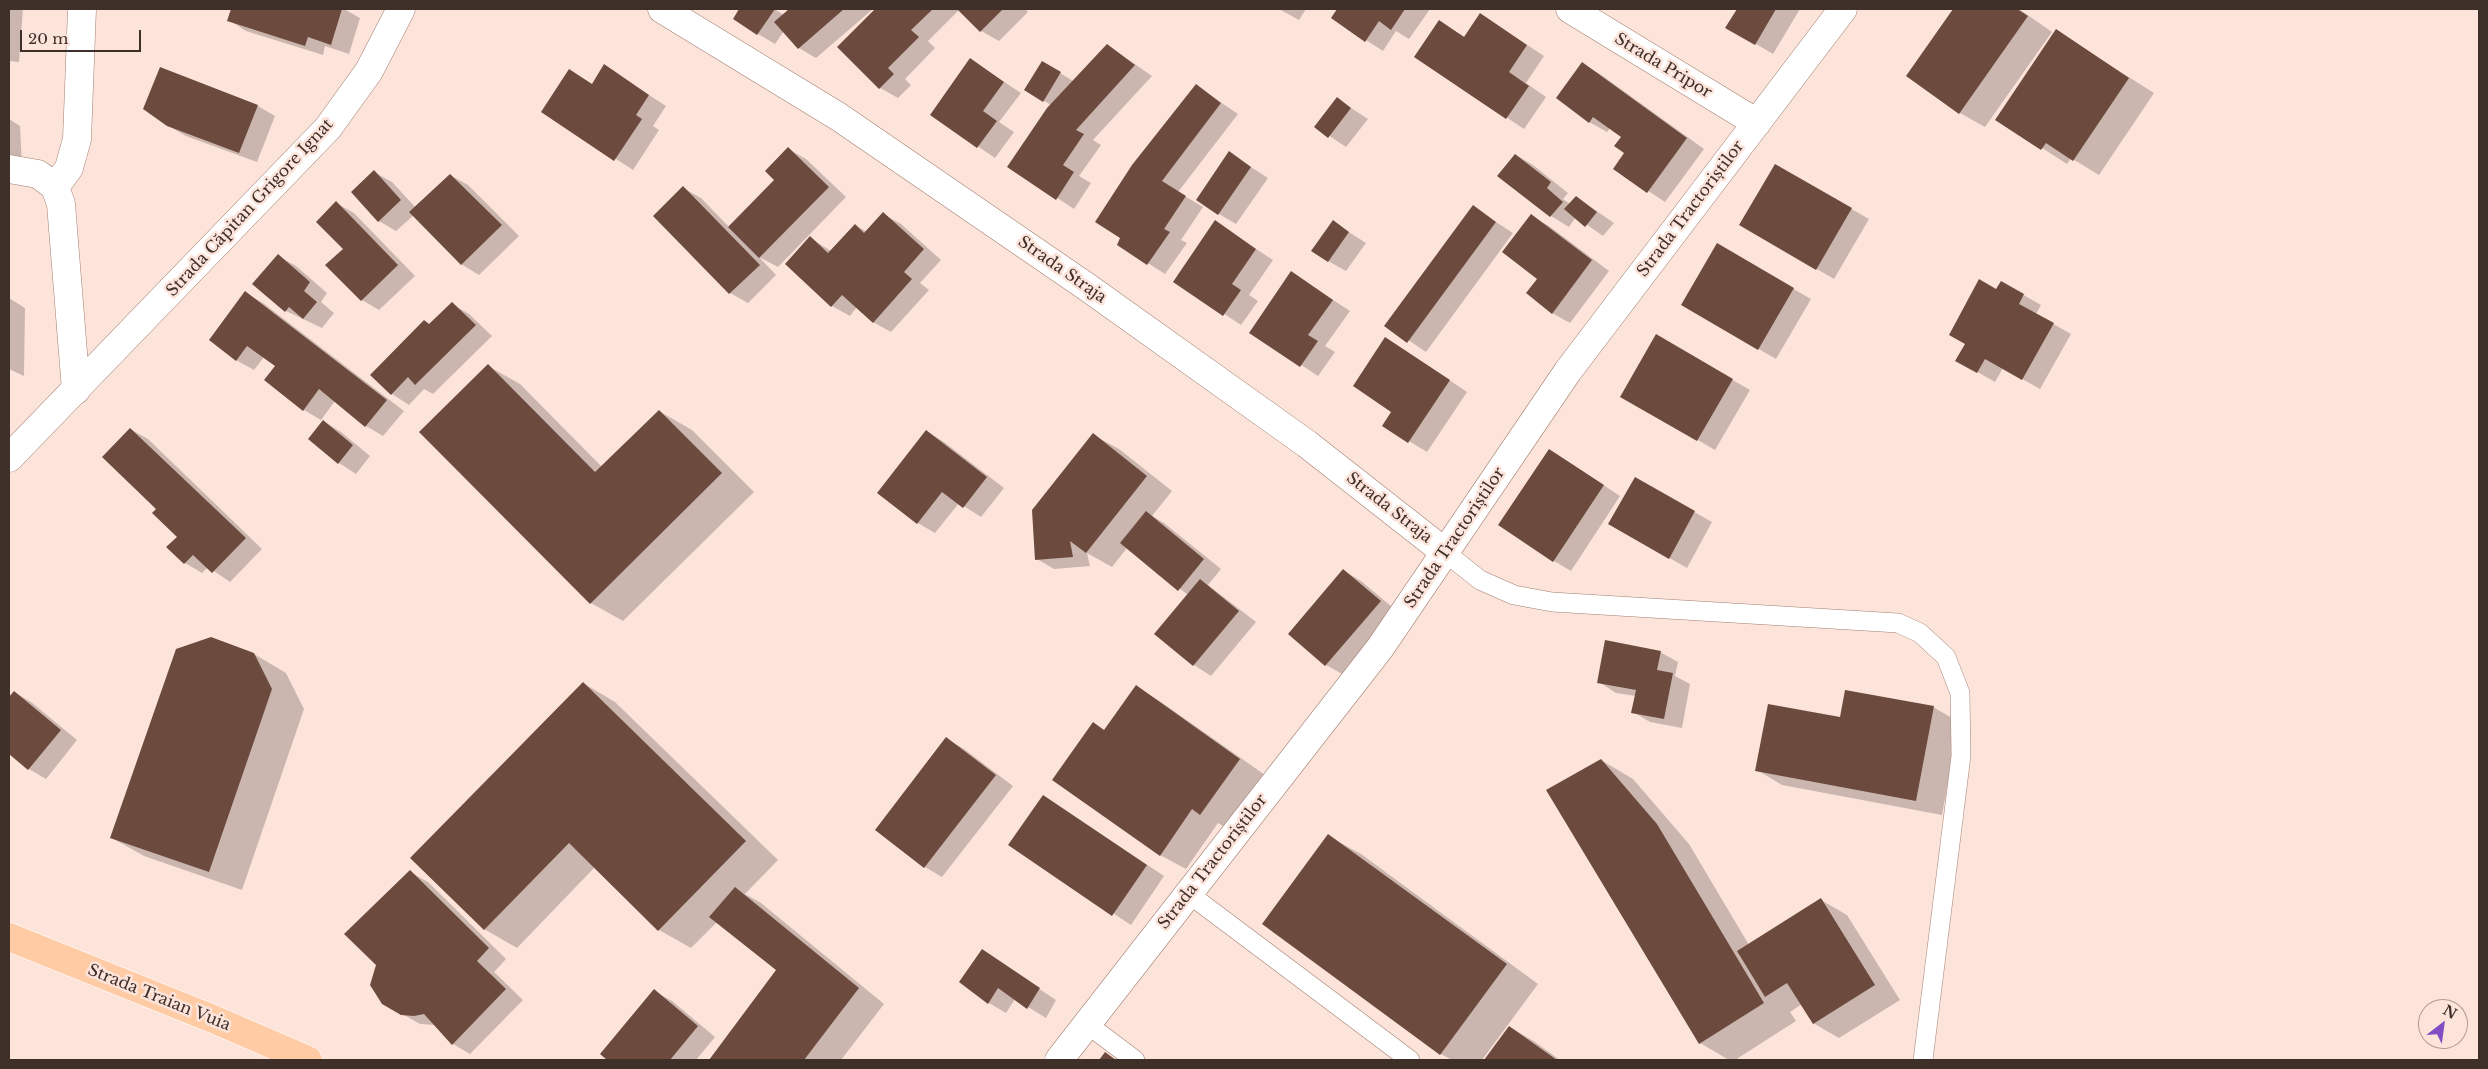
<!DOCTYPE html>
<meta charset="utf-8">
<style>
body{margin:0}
#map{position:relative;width:2488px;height:1069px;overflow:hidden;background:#fde4db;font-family:"Libre Baskerville",serif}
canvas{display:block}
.frame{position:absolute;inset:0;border:10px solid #3e2f29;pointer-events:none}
.north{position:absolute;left:2418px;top:999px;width:50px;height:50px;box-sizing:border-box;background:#fde4db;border:1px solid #b19c94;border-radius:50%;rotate:30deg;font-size:14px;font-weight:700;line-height:20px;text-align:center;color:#3e2f29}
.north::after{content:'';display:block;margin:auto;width:18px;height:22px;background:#814cc4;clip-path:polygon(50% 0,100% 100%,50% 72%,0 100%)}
.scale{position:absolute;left:20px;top:30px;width:121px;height:22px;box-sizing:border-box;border:2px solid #3e2f29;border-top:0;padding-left:6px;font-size:15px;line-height:18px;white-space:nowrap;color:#3e2f29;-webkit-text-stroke:4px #fde4db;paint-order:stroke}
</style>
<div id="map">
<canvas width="2488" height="1069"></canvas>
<div class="frame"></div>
<div class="north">N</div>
<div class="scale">20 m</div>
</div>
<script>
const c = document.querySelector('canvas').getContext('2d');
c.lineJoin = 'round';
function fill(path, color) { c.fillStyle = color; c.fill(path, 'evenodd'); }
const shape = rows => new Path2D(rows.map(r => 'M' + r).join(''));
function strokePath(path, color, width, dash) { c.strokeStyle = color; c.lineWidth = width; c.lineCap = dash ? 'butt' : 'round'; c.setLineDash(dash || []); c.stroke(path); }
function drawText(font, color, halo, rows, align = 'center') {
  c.font = font + ' "Libre Baskerville",serif'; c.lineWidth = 5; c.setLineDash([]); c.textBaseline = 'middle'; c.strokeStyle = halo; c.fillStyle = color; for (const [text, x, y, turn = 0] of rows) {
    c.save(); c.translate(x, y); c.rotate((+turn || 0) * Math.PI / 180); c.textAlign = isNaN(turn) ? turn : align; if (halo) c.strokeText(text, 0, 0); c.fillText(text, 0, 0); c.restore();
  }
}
const shadow = shape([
 [9,9,23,9,19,62,9,61],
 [232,9,344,9,360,18,349,54,325,46,323,55,246,31,229,20],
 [741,9,774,9,784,15,791,9,873,9,816,58,799,48,784,31,775,44,758,34,734,19],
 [877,9,1025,9,1028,12,999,41,981,31,959,10,928,41,935,48,905,79,911,85,898,98,880,88,839,47],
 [1279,9,1306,9,1299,20],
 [1338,9,1430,9,1409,39,1396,31,1383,51,1332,18],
 [1738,9,1800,9,1773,54,1727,27],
 [1954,9,2019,9,2052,32,1985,127,1960,113,1907,75],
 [1480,14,1544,56,1526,83,1546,97,1524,129,1415,56,1439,22,1465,37],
 [2056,31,2154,93,2099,175,2071,158,2067,164,1997,119],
 [1107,45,1152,76,1093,140,1101,145,1079,176,1091,183,1074,209,1009,166,1051,105,1026,90,1060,73,1073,81],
 [971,60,1021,93,999,122,1014,132,995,158,932,115],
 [1583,64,1600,74,1704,149,1665,202,1615,169,1626,153,1622,137,1610,128,1607,132,1589,122],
 [604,66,666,106,653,126,659,130,633,170,542,111,593,85],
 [160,68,258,106,275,116,257,162,186,136,167,125],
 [1196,86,1238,114,1178,192,1203,207,1181,240,1187,243,1165,274,1118,244],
 [1337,99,1368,119,1346,147,1316,127],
 [9,119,20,126,22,166,9,166],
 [788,149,806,159,846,197,778,267,759,257,776,275,748,303,730,293,683,188,701,198,729,227,776,180],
 [1229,153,1268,178,1236,224,1219,214],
 [1516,155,1533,165,1568,193,1563,199,1570,204,1576,197,1614,223,1603,236,1576,217,1569,227,1551,216,1499,176],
 [1775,165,1869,219,1834,279,1741,225],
 [374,172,392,182,416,208,450,175,468,185,519,236,479,275,461,264,414,215,396,231,379,221],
 [336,203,354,213,415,276,379,310,362,300,344,249],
 [1473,207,1513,233,1426,352,1386,325],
 [883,214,901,224,941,260,920,283,929,290,891,332,873,322,857,307,850,316,832,306,810,238,831,251,855,225,867,232],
 [1531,216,1549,226,1609,271,1570,323,1552,313],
 [1215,222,1273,260,1249,295,1258,301,1241,325,1174,281],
 [1333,222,1366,243,1346,271,1328,261],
 [1717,245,1811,299,1776,359,1683,305],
 [278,256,296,266,327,293,321,302,334,313,322,328,286,311,254,283],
 [1292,273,1350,311,1325,346,1335,352,1318,376,1251,332],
 [2001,282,2041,305,2036,314,2071,334,2040,389,2003,368,1995,382,1974,370,1996,290],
 [246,293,263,303,404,411,383,436,366,426,335,401,321,420,304,410,276,366,264,357,254,370,236,360],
 [9,298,25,308,24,376,9,369],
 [452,304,469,314,492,336,433,394,424,389,409,405,392,394,430,325],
 [1656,336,1750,390,1715,450,1622,396],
 [1386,338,1467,392,1427,452,1383,425,1392,412],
 [488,366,520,384,602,467,659,411,692,430,754,492,623,621,591,603],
 [323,421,341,432,370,456,356,474,339,463,310,438],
 [130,429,148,439,262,549,230,582,208,567,202,573,185,563,178,537,158,509],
 [926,431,944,442,1004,488,981,517,959,503,935,533,918,523,879,493],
 [1093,435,1119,449,1172,491,1152,516,1164,523,1221,569,1208,585,1256,622,1211,676,1194,665,1156,634,1188,595,1127,548,1112,567,1087,553,1090,566,1054,569,1037,559],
 [1567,461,1620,496,1571,571,1554,561],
 [1636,479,1712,522,1687,568,1610,524],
 [1344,571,1361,581,1398,612,1344,675,1326,665],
 [1660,652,1678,662,1675,676,1690,684,1682,728,1650,722,1633,712,1636,696,1616,693,1599,682],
 [254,654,286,673,304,709,242,890,144,856,112,838],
 [583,683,615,702,778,860,745,894,761,903,884,1004,841,1060,711,1060,778,970,717,922,691,948,659,930,595,867,517,948,484,929],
 [1136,687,1161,702,1265,775,1226,828,1218,823,1186,869,1160,855,1105,731],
 [14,692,31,702,77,740,46,779,29,769,9,753,9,699],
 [1933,707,1959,722,1942,815,1782,785,1757,770],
 [947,739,964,749,1013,786,942,877,925,867,877,830],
 [1601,760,1633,779,1689,844,1749,945,1821,900,1847,915,1900,1000,1839,1038,1813,1023,1802,1004,1790,1012,1796,1021,1735,1060,1729,1060,1700,1043],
 [1044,796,1164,876,1131,925,1010,845],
 [1328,836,1361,854,1538,984,1482,1060,1452,1060,1441,1054,1264,924],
 [410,872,428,882,506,959,494,972,523,1000,470,1054,453,1044,436,1025,420,1024,383,1003,372,985],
 [982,951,1056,1000,1046,1018,1015,999,1006,1013,989,1003],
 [654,991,672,1001,715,1037,696,1060,609,1060,601,1054],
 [1510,1027,1535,1042,1560,1060,1486,1060]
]);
const building = shape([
 [231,9,342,9,331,45,308,37,305,46,227,21],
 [739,9,775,9,757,35,733,19],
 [789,9,844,9,798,49,774,22],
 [875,9,933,9,911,30,919,37,888,68,894,74,879,89,837,47],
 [957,9,1003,9,980,32],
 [1337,9,1405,9,1391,30,1379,21,1365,42,1331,18],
 [1737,9,1776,9,1755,45,1725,28],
 [1953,9,2017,9,2028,16,1959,114,1906,76],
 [1480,13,1527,45,1509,72,1529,86,1506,119,1414,57,1439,20,1464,37],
 [2056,29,2129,78,2073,161,2046,143,2041,150,1995,120],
 [1107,44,1135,65,1076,130,1084,134,1063,165,1074,172,1056,200,1007,167,1047,108],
 [970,58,1004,82,983,111,997,121,977,148,930,115],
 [1042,61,1061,72,1043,102,1024,90],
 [1582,62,1687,138,1647,193,1613,169,1624,153,1614,146,1621,137,1593,117,1589,123,1556,98],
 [604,64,649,95,636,115,642,119,614,161,541,112,569,69,592,84],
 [160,67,258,105,239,153,167,126,143,109],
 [1196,84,1221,103,1162,181,1186,196,1164,229,1170,232,1147,265,1117,245,1120,238,1095,222,1132,165],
 [1337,97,1351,108,1328,138,1314,127],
 [788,147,829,187,759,258,728,227,774,180,765,171],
 [1229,151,1251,167,1218,215,1196,200],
 [1515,154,1551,182,1547,188,1563,202,1550,217,1497,176],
 [1775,164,1852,208,1816,270,1739,225],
 [374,170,401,200,378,222,351,192],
 [450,174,502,225,461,265,409,212],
 [683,186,760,265,729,294,653,216],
 [1576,196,1597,212,1585,227,1564,209],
 [336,201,398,265,361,301,325,265,343,249,316,222],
 [1473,205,1496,222,1407,343,1384,326],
 [883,212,924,249,904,272,912,279,873,323,842,295,831,307,785,264,810,236,828,253,855,224,864,233],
 [1531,214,1592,260,1552,314,1526,293,1537,279,1502,252],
 [1215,220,1256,249,1232,284,1241,290,1223,316,1173,282],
 [1333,220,1349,232,1328,262,1311,251],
 [1717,243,1794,288,1758,350,1681,305],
 [278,254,310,282,304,291,317,302,303,319,289,307,285,312,252,284],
 [1291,271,1333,300,1308,335,1318,341,1300,367,1249,333],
 [1979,279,1996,289,2001,281,2024,294,2019,304,2054,323,2022,380,1985,359,1977,373,1955,361,1965,344,1949,335],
 [245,291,387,400,365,427,319,389,303,411,264,380,275,366,247,346,236,361,209,340],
 [452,302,476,325,415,385,408,377,391,395,370,375,424,320,429,324],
 [1656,334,1733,379,1697,441,1620,397],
 [1385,337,1450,380,1408,443,1382,426,1391,412,1353,386],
 [488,364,595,472,659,410,722,473,590,604,419,432],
 [323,420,353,445,338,464,308,439],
 [130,428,246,538,212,573,193,555,184,564,166,547,177,537,152,513,156,509,102,457],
 [926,430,987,477,963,508,942,492,917,524,877,493],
 [1093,433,1147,476,1086,553,1070,541,1073,557,1035,560,1032,510],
 [1549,449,1604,485,1553,562,1498,525],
 [1635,477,1695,511,1669,559,1608,524],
 [1146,511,1204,559,1178,591,1120,543],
 [1343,569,1381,601,1325,666,1288,634],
 [1200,579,1239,611,1193,666,1154,634],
 [211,637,254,653,272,689,209,872,110,838,176,649],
 [1605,640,1661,651,1657,670,1673,673,1664,719,1631,713,1636,690,1597,683],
 [583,682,746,841,658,931,569,843,484,930,410,858],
 [1136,685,1240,759,1200,815,1192,809,1160,856,1052,780,1093,722,1104,730],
 [1845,690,1934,706,1916,801,1755,771,1768,704,1840,717],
 [14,691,61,730,28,770,9,754,9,697],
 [946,737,996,775,924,868,875,830],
 [1601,759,1657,824,1764,1003,1699,1044,1546,790],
 [1043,795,1147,865,1112,916,1008,845],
 [1328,834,1507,964,1440,1055,1262,924],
 [410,870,489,948,477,961,506,989,452,1045,424,1014,414,1016,401,1015,382,1004,370,985,376,965,344,934],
 [735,887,859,988,804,1060,709,1060,776,970,709,917],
 [1821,898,1875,985,1813,1024,1787,983,1765,997,1737,951],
 [982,949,1040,988,1027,1009,998,988,988,1004,959,982],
 [654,989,698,1026,670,1060,607,1060,600,1054],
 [1509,1026,1557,1060,1484,1060],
 [1105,1052,1116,1060,1099,1060]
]);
const lane = shape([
 [1446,553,1480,580,1514,595,1552,602,1898,623,1920,633,1946,657,1960,693,1961,756,1923,1060],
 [1189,894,1410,1060],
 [1087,1024,1135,1060]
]);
const street = shape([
 [662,9,839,117,1087,287,1307,444,1446,553],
 [1570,9,1757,123],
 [9,169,38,174,55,187,61,204,76,390],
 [55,187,69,168,77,139,82,9],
 [1059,1060,1380,648,1568,371,1843,9]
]);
const secondary = shape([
 [9,458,328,128,369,71,401,9]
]);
const primary = shape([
 [9,937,213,1019,308,1060]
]);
const streetNames = [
 ["Strada Pripor",1663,66,31],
 ["Strada Căpitan Grigore Ignat",250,208,-47],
 ["Strada Tractoriștilor",1691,209,-53],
 ["Strada Straja",1062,270,35],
 ["Strada Straja",1389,508,38],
 ["Strada Tractoriștilor",1455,538,-56],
 ["Strada Tractoriștilor",1213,862,-52],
 ["Strada Traian Vuia",159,998,22]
];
fill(shadow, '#0003');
fill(building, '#6c4b3e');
strokePath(lane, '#a27e70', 20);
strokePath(street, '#a27e70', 29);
strokePath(secondary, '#a27e70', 29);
strokePath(primary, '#fff', 29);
strokePath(lane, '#fff', 19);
strokePath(street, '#fff', 28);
strokePath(secondary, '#fff', 28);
strokePath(primary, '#fecba5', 28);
drawText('16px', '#3e2f29', '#fde4db', streetNames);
</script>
